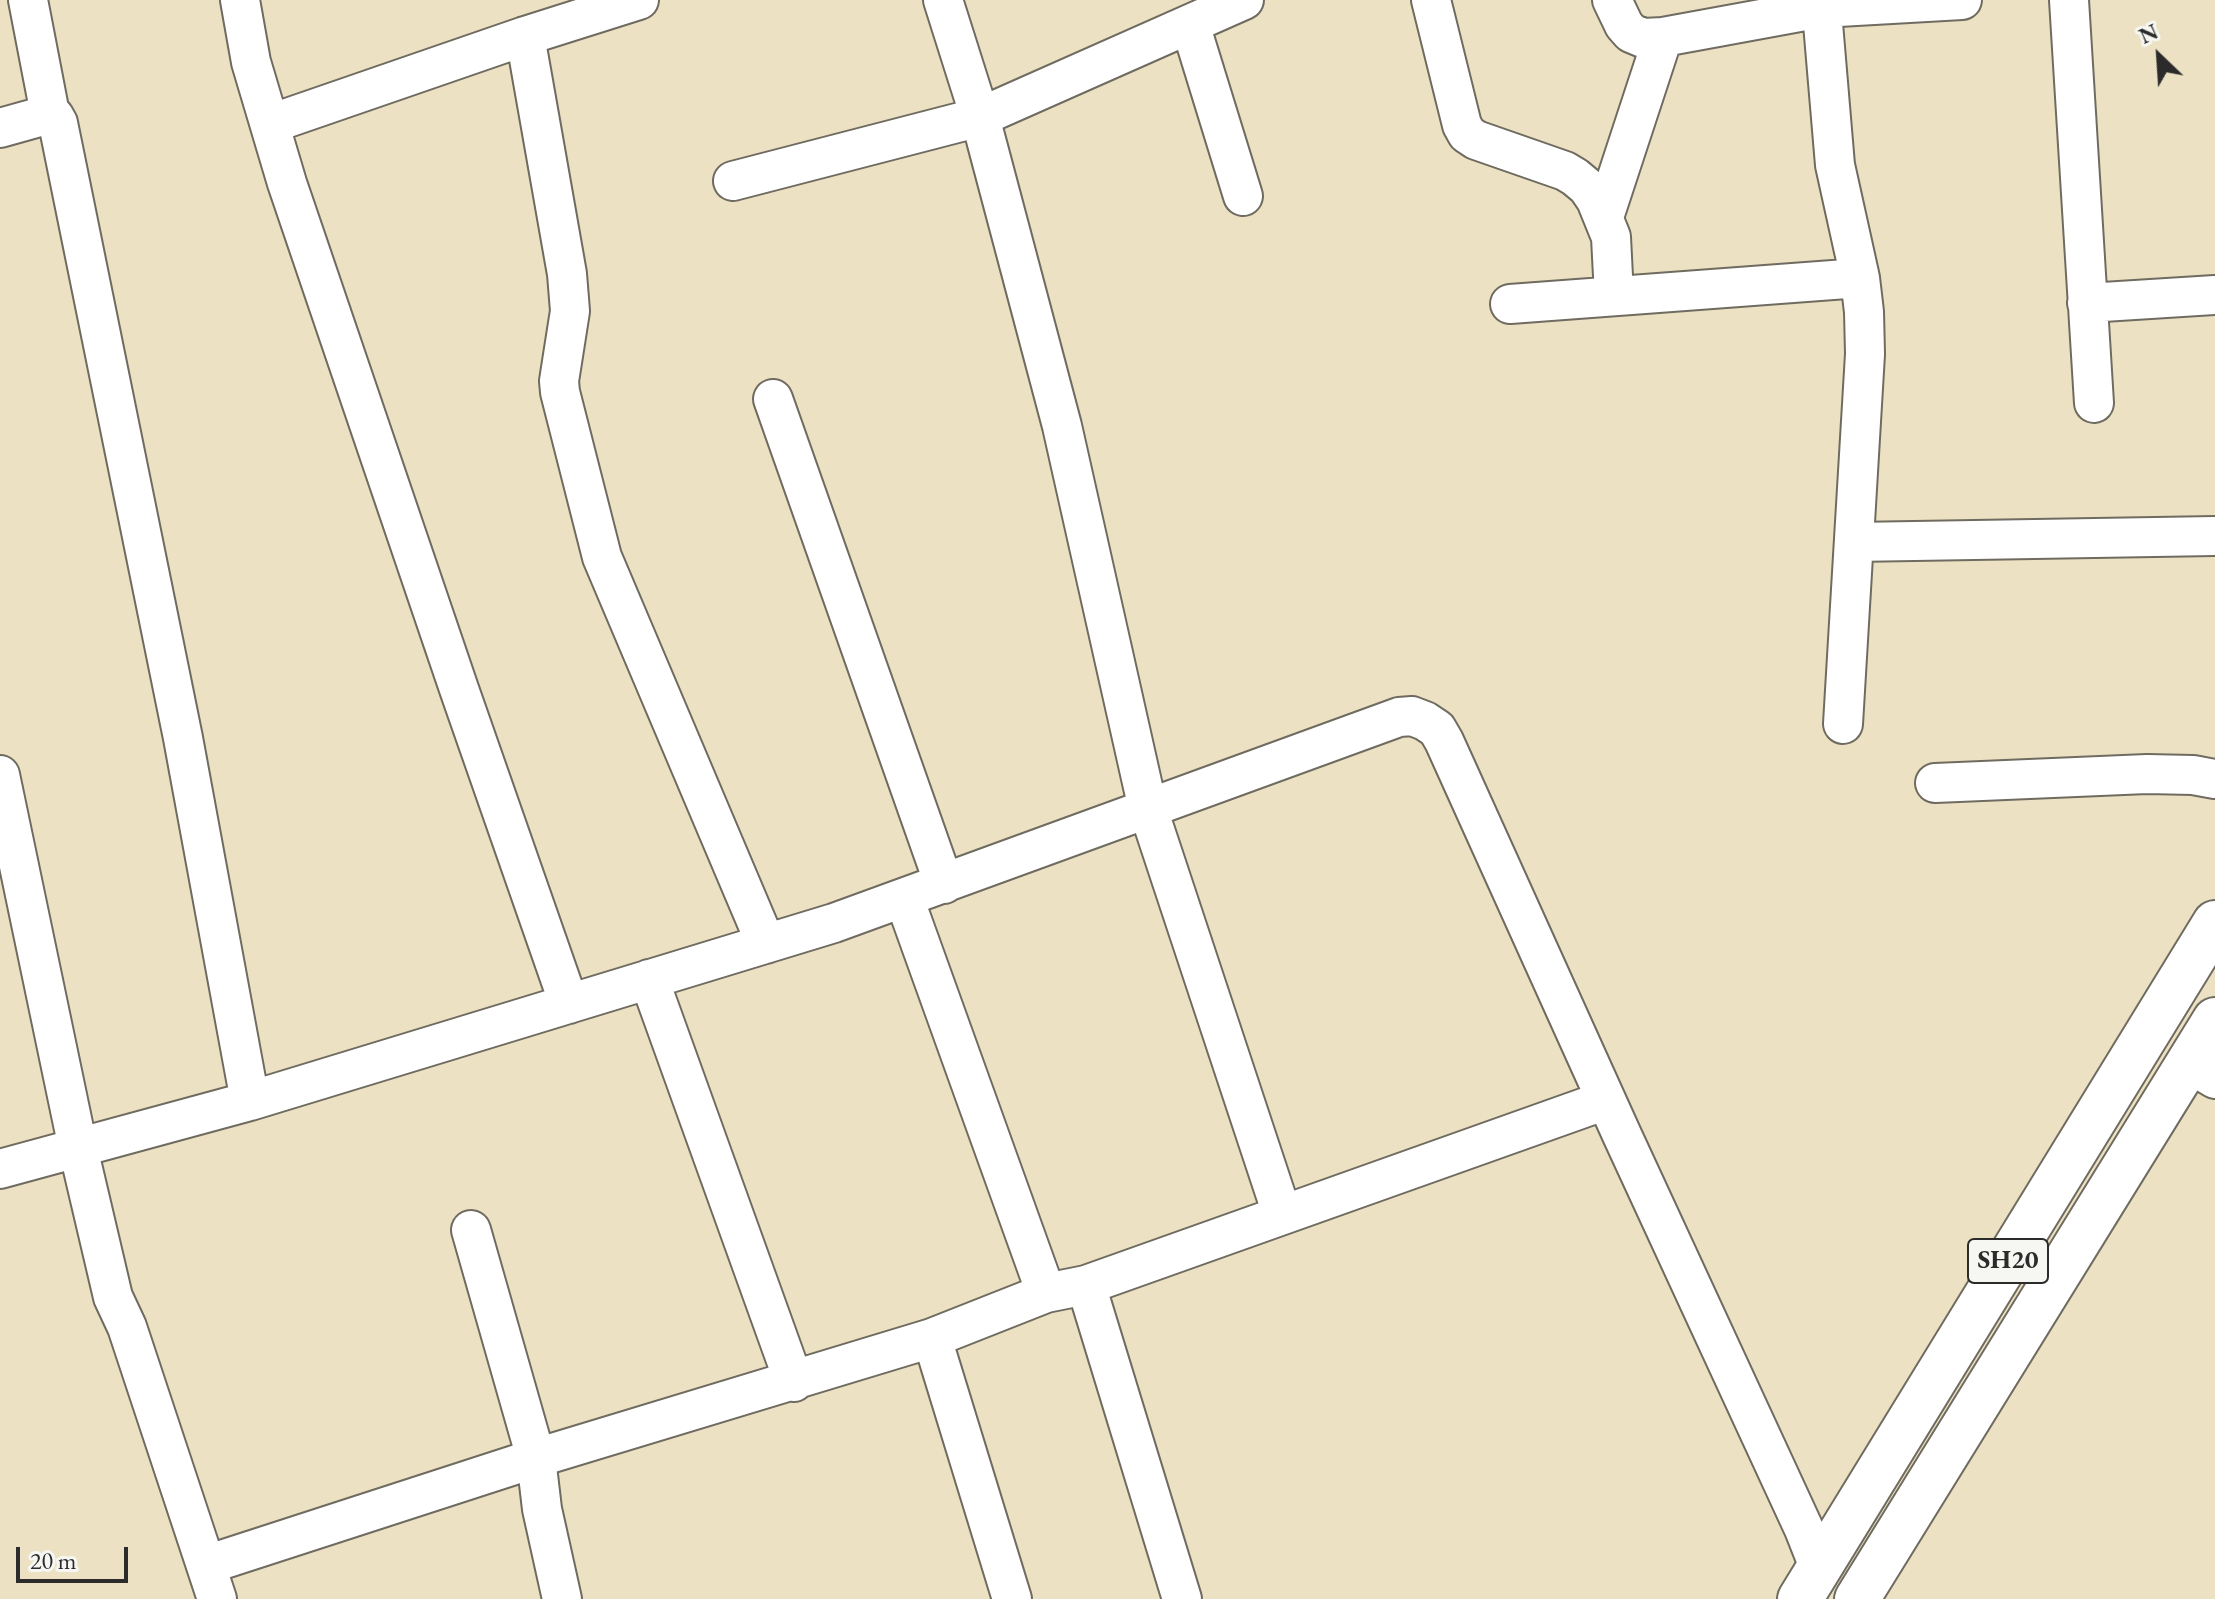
<!DOCTYPE html>
<style>
body{margin:0}
#map{position:relative;width:2215px;height:1599px;overflow:hidden;background:#ece2c3;font-family:"EB Garamond",serif}
canvas{display:block}
.north{position:absolute;left:2119px;top:16px;width:80px;height:80px;-webkit-text-stroke:6px #f6f6f2;paint-order:stroke;rotate:335deg;font-size:22px;font-weight:700;line-height:32px;text-align:center;color:#2b2b2b}
.north::after{content:'';display:block;margin:auto;width:28px;height:36px;background:#2b2b2b;clip-path:polygon(50% 0,100% 100%,50% 72%,0 100%)}
.scale{position:absolute;left:16px;top:1547px;width:112px;height:36px;box-sizing:border-box;border:4px solid #2b2b2b;border-top:0;padding-left:10px;font-size:24px;line-height:28px;white-space:nowrap;color:#2b2b2b;-webkit-text-stroke:6px #f6f6f2;paint-order:stroke}
</style>
<div id="map">
<canvas width="2215" height="1599"></canvas>
<div class="north">N</div>
<div class="scale">20 m</div>
</div>
<script>
const c = document.querySelector('canvas').getContext('2d');
c.lineJoin = 'round';
const shape = rows => new Path2D(rows.map(r => 'M' + r).join(''));
function strokePath(path, color, width, dash) { c.strokeStyle = color; c.lineWidth = width; c.lineCap = dash ? 'butt' : 'round'; c.setLineDash(dash || []); c.stroke(path); }
function drawText(font, color, halo, rows, align = 'center') {
  c.font = font + ' "EB Garamond",serif'; c.lineWidth = 6; c.setLineDash([]); c.textBaseline = 'middle'; c.strokeStyle = halo; c.fillStyle = color; for (const [text, x, y, turn = 0] of rows) {
    c.save(); c.translate(x, y); c.rotate((+turn || 0) * Math.PI / 180); c.textAlign = isNaN(turn) ? turn : align; if (halo) c.strokeText(text, 0, 0); c.fillText(text, 0, 0); c.restore();
  }
}
const street = shape([
 [28,0,50,114],
 [240,0,251,62,287,183,459,689,569,1004],
 [943,0,980,117,1062,426,1148,809,1282,1214],
 [1431,0,1462,125,1467,134,1476,140,1565,171,1575,177,1587,187,1596,200,1611,237,1614,296],
 [1612,0,1624,25,1631,33,1643,38,1663,37,1821,8,1962,0],
 [1821,0,1835,165,1860,278,1864,312,1865,354,1843,724],
 [2069,0,2094,403],
 [1190,24,1243,196],
 [525,36,567,274,570,311,559,381,560,392,602,557,766,944],
 [270,124,525,36,639,0],
 [0,128,50,114,54,116,58,123,183,738,250,1101,0,1169],
 [733,181,980,117,1244,0],
 [1604,217,1663,37],
 [2087,303,2215,295],
 [1510,304,1860,278],
 [773,399,944,884],
 [1854,542,2215,536],
 [0,775,78,1148,113,1297,127,1327,217,1599],
 [1935,783,2147,774,2193,775,2215,779],
 [904,898,1046,1293],
 [649,979,794,1382],
 [2188,1063,2215,1079],
 [250,1101,834,923,1399,717,1412,716,1425,721,1437,729,1444,741,1622,1135,1804,1529,1819,1567],
 [471,1230,536,1458,542,1509,562,1599],
 [1086,1285,1182,1599],
 [932,1338,1012,1599],
 [206,1565,536,1458,932,1338,1046,1293,1086,1285,1606,1100]
]);
const primary = shape([
 [1800,1599,2215,923],
 [1857,1599,2215,1020]
]);
const shields = [
 [2008,1261,80]
];
const shieldNames = [
 ["SH20",2008,1261]
];
strokePath(street, '#6f6b60', 42);
strokePath(primary, '#6f6b60', 48);
strokePath(street, '#fff', 38);
strokePath(primary, '#fff', 44);
for (const [x, y, w] of shields) { const box = new Path2D(); box.roundRect(x - w / 2, y - 22, w, 44, 6); c.fillStyle = '#f6f6f2'; c.fill(box); strokePath(box, '#2b2b2b', 2); }
drawText('bold 26px', '#2b2b2b', null, shieldNames);
</script>
